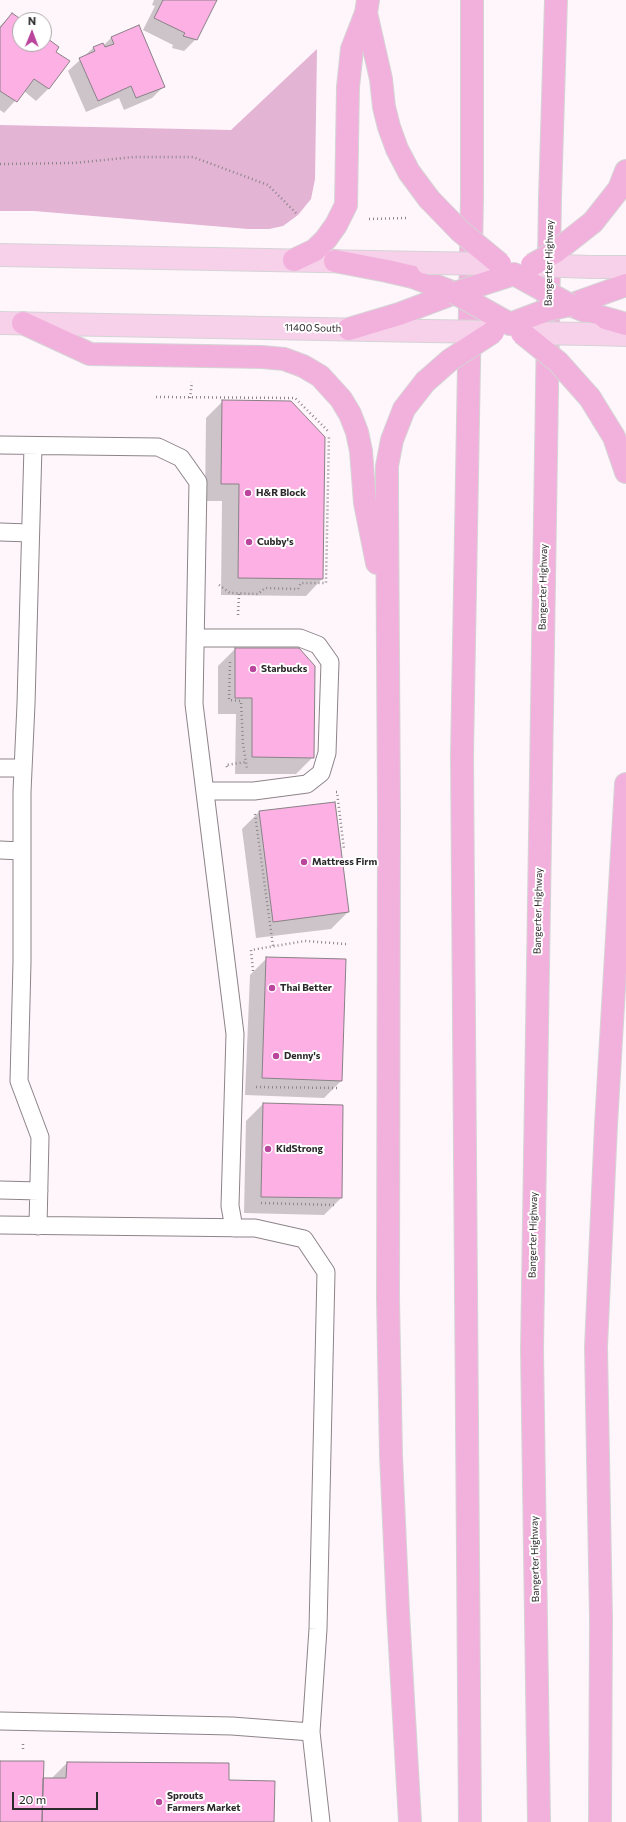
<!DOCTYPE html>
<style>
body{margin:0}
#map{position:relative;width:626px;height:1822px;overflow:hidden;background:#fff6fc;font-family:Commissioner,sans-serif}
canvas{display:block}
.north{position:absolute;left:12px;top:12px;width:40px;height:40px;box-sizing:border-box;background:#fff;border:1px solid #aba9aa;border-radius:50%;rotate:1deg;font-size:11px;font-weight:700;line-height:16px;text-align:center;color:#2c292b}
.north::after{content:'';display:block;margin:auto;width:14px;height:18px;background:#ba459c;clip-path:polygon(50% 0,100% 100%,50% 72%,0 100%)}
.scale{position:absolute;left:12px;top:1792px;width:86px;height:18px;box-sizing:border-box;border:2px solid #2c292b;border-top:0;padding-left:5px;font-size:12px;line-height:14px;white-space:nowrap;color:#2c292b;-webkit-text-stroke:3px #fff;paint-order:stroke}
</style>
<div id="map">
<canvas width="626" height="1822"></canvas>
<div class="north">N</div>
<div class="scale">20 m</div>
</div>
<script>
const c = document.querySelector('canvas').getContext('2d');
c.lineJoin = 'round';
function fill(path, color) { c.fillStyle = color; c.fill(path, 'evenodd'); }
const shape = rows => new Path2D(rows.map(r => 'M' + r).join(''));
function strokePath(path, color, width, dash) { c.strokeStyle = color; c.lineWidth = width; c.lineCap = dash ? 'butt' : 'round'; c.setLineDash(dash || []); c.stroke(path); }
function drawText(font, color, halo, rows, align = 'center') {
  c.font = font + ' Commissioner,sans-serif'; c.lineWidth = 4; c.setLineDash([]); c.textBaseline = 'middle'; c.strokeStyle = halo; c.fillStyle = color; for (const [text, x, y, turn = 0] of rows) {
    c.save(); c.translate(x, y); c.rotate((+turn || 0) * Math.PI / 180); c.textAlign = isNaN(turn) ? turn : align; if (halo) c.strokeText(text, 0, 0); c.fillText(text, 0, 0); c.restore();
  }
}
const green = shape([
 [317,49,315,179,311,199,298,215,283,226,269,229,248,229,34,211,0,211,0,125,231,130]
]);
const shadow = shape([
 [154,0,216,0,196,39,184,51,172,48,173,45,143,30,155,6,152,5],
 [12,14,20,20,20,44,44,44,44,37,55,52,68,62,48,89,36,101,24,91,4,113,0,110,0,26],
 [111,38,164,86,152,98,124,110,119,98,86,112,68,71,93,48,102,44,103,46],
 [223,401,322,579,306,596,221,595,222,501,205,501,206,418],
 [235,649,313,757,296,774,235,774,236,714,218,714,218,666],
 [259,812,348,912,331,929,256,938,242,829],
 [267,958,341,1081,324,1098,245,1095,250,975],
 [263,1104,342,1106,341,1198,324,1215,244,1213,246,1121],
 [0,1762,42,1779,51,1779,67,1763,228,1781,273,1822,0,1822]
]);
const building = shape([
 [163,0,217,0,197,40,183,36,185,33,154,18,163,0],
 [12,13,22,20,20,20,20,44,44,44,44,36,59,47,56,52,70,61,49,89,34,79,17,102,0,91,0,28,12,13],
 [139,25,165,87,136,98,131,86,98,101,79,58,95,51,93,47,103,43,105,47,114,44,111,37,139,25],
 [222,400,291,401,325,437,323,579,238,578,239,484,221,484,222,400],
 [235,648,299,648,315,666,314,758,252,757,252,698,235,698,235,648],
 [335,802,349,912,273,922,259,811,335,802],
 [266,957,346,959,342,1081,262,1078,266,957],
 [263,1103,343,1105,342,1198,261,1197,263,1103],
 [0,1761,44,1761,42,1822,0,1822,0,1761],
 [67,1762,229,1763,229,1780,275,1781,274,1822,42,1822,43,1778,66,1778,67,1762]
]);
const path = shape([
 [0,164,74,163,134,157,193,157,268,185,298,215],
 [369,219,406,218],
 [156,397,295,398,328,431],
 [190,398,192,382],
 [219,585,230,593,258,594,265,588,298,589,301,583,326,583,329,435],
 [238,615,239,594],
 [230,662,229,700,241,701,243,744,247,768],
 [227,767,226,765,246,762],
 [336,792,337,792,344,849],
 [255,814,273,946],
 [253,971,251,950,305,941,346,944],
 [256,1087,340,1088],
 [261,1203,334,1205],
 [23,1744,23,1751]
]);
const lane = shape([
 [0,445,158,447,181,458,198,482,194,704,235,1034,230,1206,234,1228],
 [33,446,26,704,22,792,22,962,19,1081,40,1137,38,1226],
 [0,532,30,533],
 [196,638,300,638,318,645,330,662,327,753,321,773,307,784,254,791,205,791],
 [0,768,23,768],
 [0,850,21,851],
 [0,1190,39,1191],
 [0,1225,255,1228,304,1239,326,1272,318,1629,311,1732,321,1822],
 [0,1721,232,1726,311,1732]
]);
const primary = shape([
 [0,255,427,263],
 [592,267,626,267],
 [0,323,426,331],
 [591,334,626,335]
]);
const highway = shape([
 [366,13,381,79,384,107,389,127,397,149,409,172,429,199],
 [593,222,619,189,626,171],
 [294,260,315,250,326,239,336,225,346,205,348,87,352,49,366,13,368,0],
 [335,261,387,271,413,277,455,293],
 [570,305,626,285],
 [570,305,598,316,626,324],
 [23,323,90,354,262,357,284,359,303,366,320,376,341,399,350,414,357,432,361,451,365,503,377,563],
 [349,329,399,314,455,293],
 [590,398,614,437,626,472],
 [410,1822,398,1612,391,1455,388,1298,389,814,387,493,387,466,392,440,404,409,425,382],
 [470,1822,462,755,472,197,472,0],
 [539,1822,532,1349,550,198,556,0],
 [600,1822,601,1620,596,1347,606,1125,626,784]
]);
const primaryBridge = shape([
 [427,263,500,264],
 [532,265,592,267],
 [426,331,493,332],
 [522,333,591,334]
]);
const highwayBridge = shape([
 [429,199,460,231,500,264],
 [532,265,555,252,593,222],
 [455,293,510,324,547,310,570,305],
 [455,293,514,274,570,305],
 [522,333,558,362,590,398],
 [425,382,450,360,493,332]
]);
const markers = [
 [248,493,4,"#ba459c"],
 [249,542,4,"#ba459c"],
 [253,669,4,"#ba459c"],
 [304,862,4,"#ba459c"],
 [272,988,4,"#ba459c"],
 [276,1056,4,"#ba459c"],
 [268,1149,4,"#ba459c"],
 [159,1802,4,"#ba459c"]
];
const streetNames = [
 ["Bangerter Highway",549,263,-89],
 ["11400 South",313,328,1],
 ["Bangerter Highway",543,587,-89],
 ["Bangerter Highway",538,911,-89],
 ["Bangerter Highway",533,1235,-89],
 ["Bangerter Highway",535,1559,-91]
];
const poiNames = [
 ["H&R Block",256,493],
 ["Cubby's",257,542],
 ["Starbucks",261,669],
 ["Mattress Firm",312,862],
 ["Thai Better",280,988],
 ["Denny's",284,1056],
 ["KidStrong",276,1149],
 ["Sprouts",167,1796],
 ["Farmers Market",167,1808]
];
fill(green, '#e3b4d3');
fill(shadow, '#0003');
fill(building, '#fcb0e4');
strokePath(building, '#898186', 1);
strokePath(lane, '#8c8489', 19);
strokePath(primary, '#d5d4d5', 24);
strokePath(highway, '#d5d4d5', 24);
strokePath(path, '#8c868a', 2.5, [1, 3]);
strokePath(lane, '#fff', 17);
strokePath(primary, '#f7d0ea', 22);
strokePath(highway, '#f2b1dc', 22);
strokePath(primaryBridge, '#d5d4d5', 24, []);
strokePath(highwayBridge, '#d5d4d5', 24, []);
strokePath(primaryBridge, '#f7d0ea', 22);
strokePath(highwayBridge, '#f2b1dc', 22);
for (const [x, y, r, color] of markers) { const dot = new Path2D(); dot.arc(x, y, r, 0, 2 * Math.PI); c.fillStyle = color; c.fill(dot); strokePath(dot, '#fff', 1.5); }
drawText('10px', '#2c292b', '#fff', streetNames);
drawText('bold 10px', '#2c292b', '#fff', poiNames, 'left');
</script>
